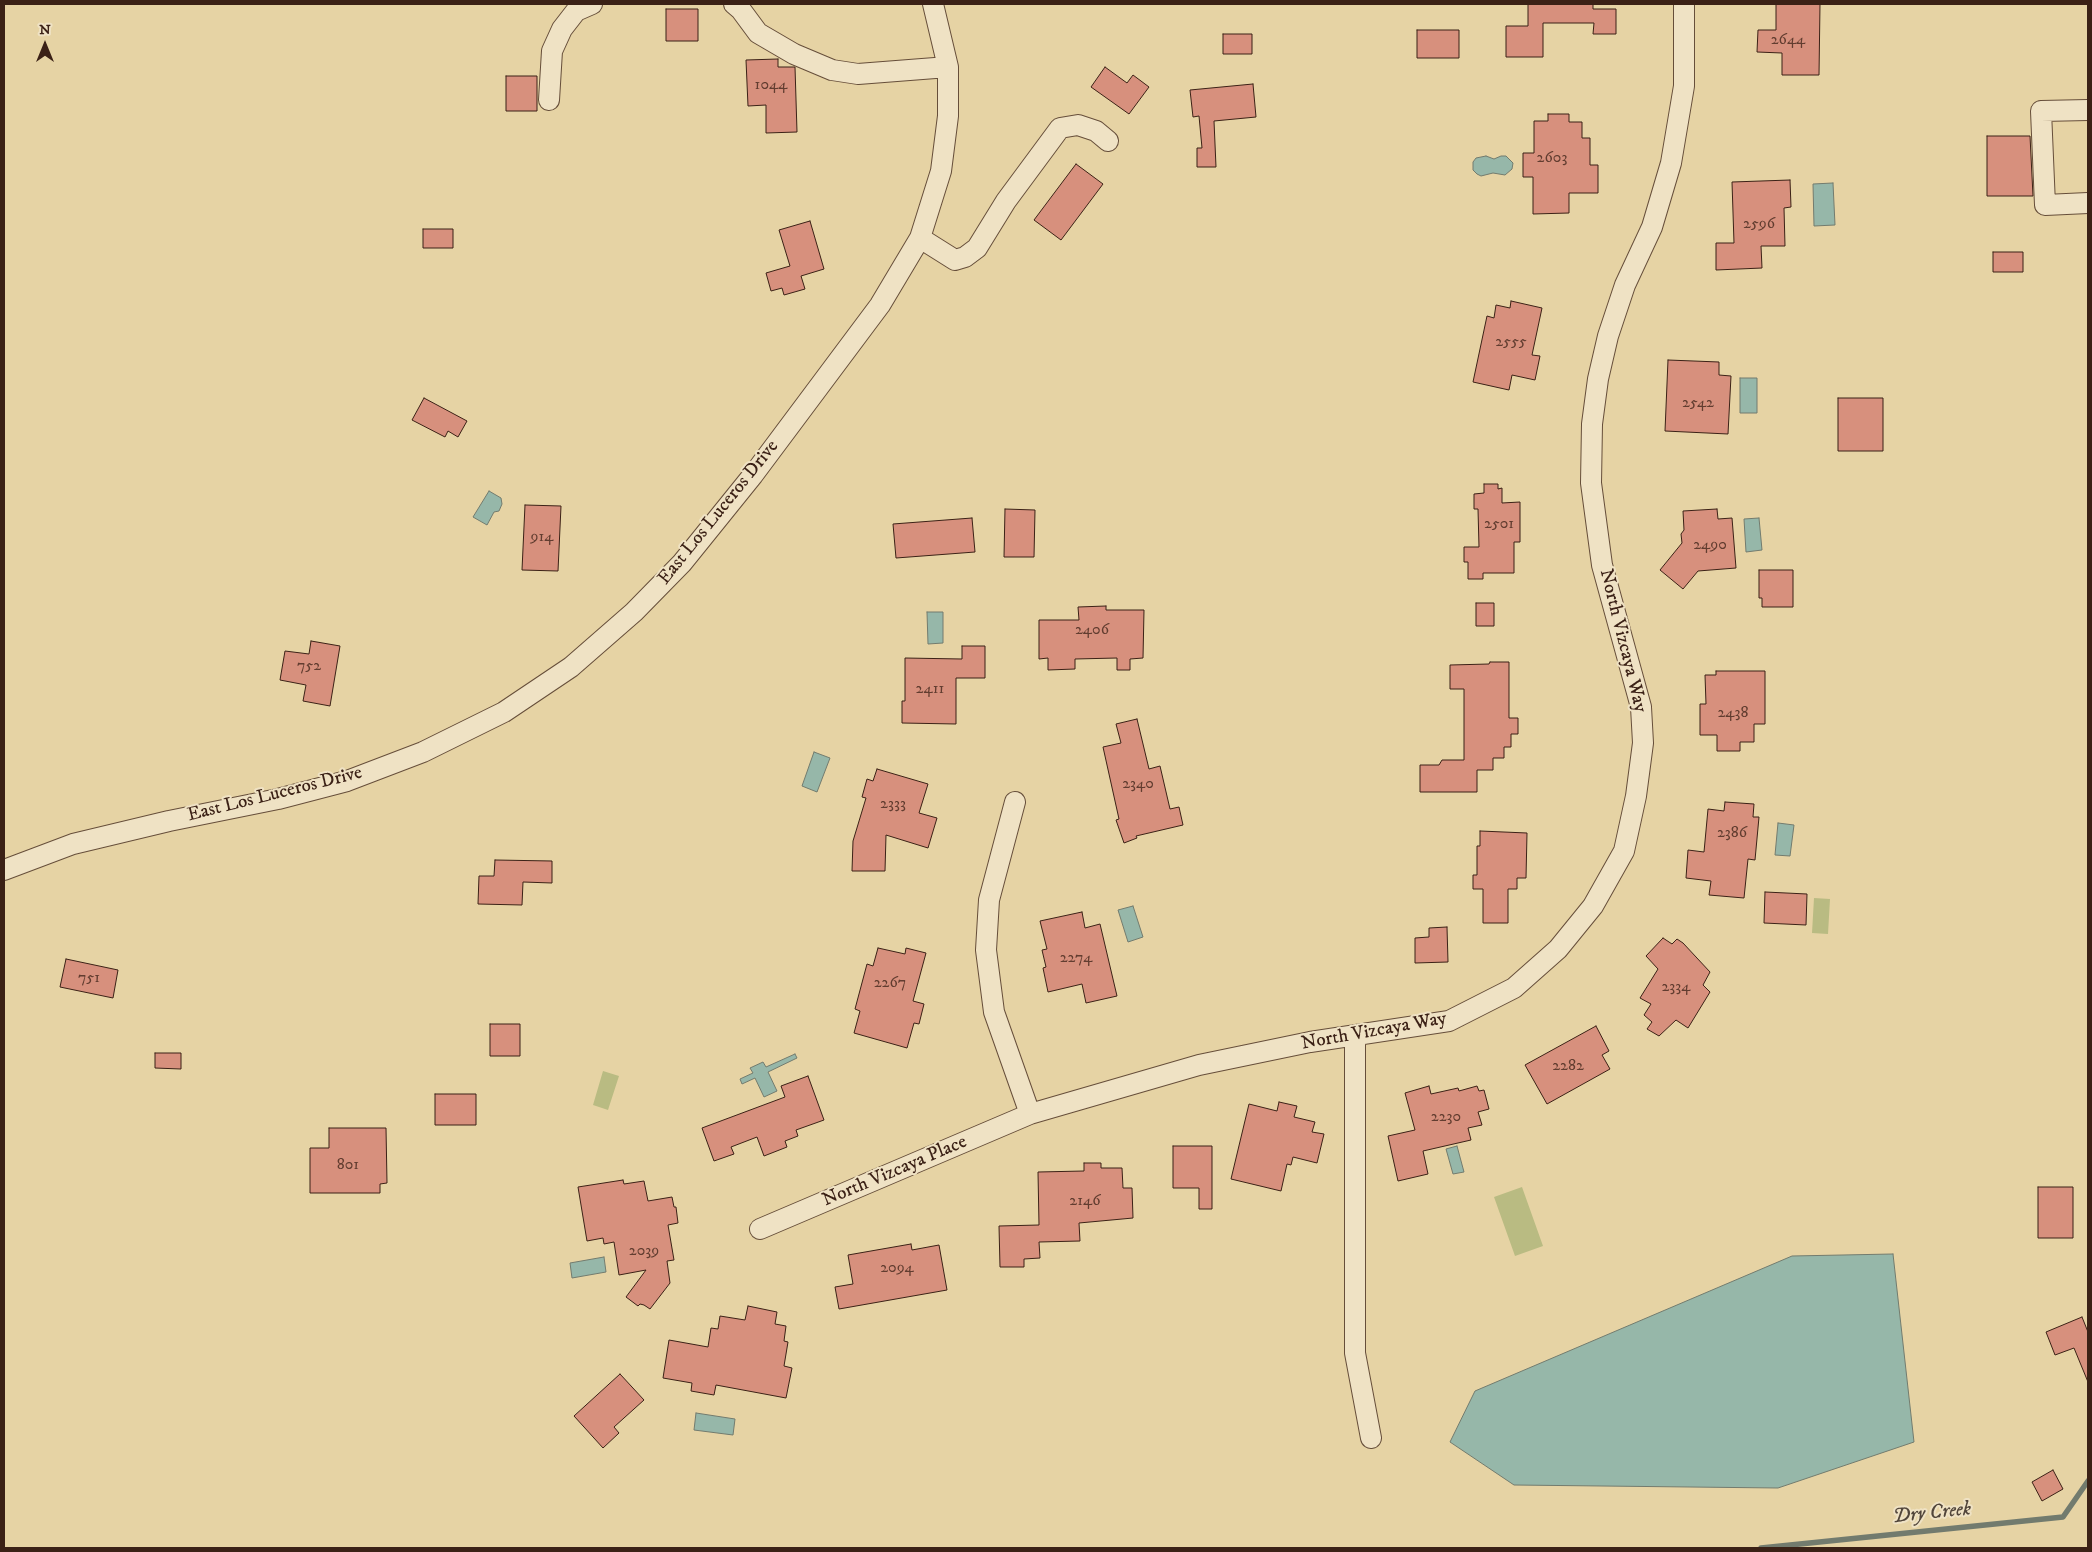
<!DOCTYPE html>
<style>
body{margin:0}
#map{position:relative;width:2092px;height:1552px;overflow:hidden;background:#e6d3a4;font-family:"IM FELL DW Pica",serif}
canvas{display:block}
.frame{position:absolute;inset:0;border:5px solid #3b2116;pointer-events:none}
.north{position:absolute;left:20px;top:20px;width:50px;height:50px;-webkit-text-stroke:4px #efe2c4;paint-order:stroke;rotate:0deg;font-size:14px;font-weight:700;line-height:20px;text-align:center;color:#3b2116}
.north::after{content:'';display:block;margin:auto;width:18px;height:22px;background:#3b2116;clip-path:polygon(50% 0,100% 100%,50% 72%,0 100%)}
</style>
<div id="map">
<canvas width="2092" height="1552"></canvas>
<div class="frame"></div>
<div class="north">N</div>
</div>
<script>
const c = document.querySelector('canvas').getContext('2d');
c.lineJoin = 'round';
function fill(path, color) { c.fillStyle = color; c.fill(path, 'evenodd'); }
const shape = rows => new Path2D(rows.map(r => 'M' + r).join(''));
function strokePath(path, color, width, dash) { c.strokeStyle = color; c.lineWidth = width; c.lineCap = dash ? 'butt' : 'round'; c.setLineDash(dash || []); c.stroke(path); }
function drawText(font, color, halo, rows, align = 'center') {
  c.font = font + ' "IM FELL DW Pica",serif'; c.lineWidth = 4; c.setLineDash([]); c.textBaseline = 'middle'; c.strokeStyle = halo; c.fillStyle = color; for (const [text, x, y, turn = 0] of rows) {
    c.save(); c.translate(x, y); c.rotate((+turn || 0) * Math.PI / 180); c.textAlign = isNaN(turn) ? turn : align; if (halo) c.strokeText(text, 0, 0); c.fillText(text, 0, 0); c.restore();
  }
}
const green = shape([
 [1814,898,1830,899,1828,934,1812,933],
 [603,1071,619,1076,608,1110,593,1105],
 [1522,1187,1543,1246,1515,1256,1494,1197]
]);
const water = shape([
 [1486,156,1494,159,1501,156,1506,156,1513,163,1512,169,1505,175,1493,173,1481,176,1477,174,1473,170,1473,162,1476,158,1486,156],
 [1833,183,1835,225,1814,226,1813,184,1833,183],
 [1740,378,1757,378,1757,413,1740,413,1740,378],
 [489,491,501,498,502,504,499,511,494,512,487,525,473,517,489,491],
 [1759,518,1762,550,1746,552,1744,519,1759,518],
 [927,612,943,612,943,643,928,644,927,612],
 [814,752,830,758,817,792,802,786,814,752],
 [1778,823,1794,825,1790,856,1775,855,1778,823],
 [1133,906,1143,937,1128,942,1118,910,1133,906],
 [795,1054,797,1058,768,1072,777,1091,764,1097,755,1078,742,1084,740,1079,753,1073,750,1068,763,1062,766,1067,795,1054],
 [1457,1146,1464,1172,1453,1174,1446,1149,1457,1146],
 [1893,1254,1914,1442,1778,1488,1514,1485,1450,1442,1475,1391,1792,1256,1893,1254],
 [604,1257,606,1272,572,1278,570,1263,604,1257],
 [696,1413,735,1419,733,1435,694,1430,696,1413]
]);
const stream = shape([
 [1761,1548,2063,1517,2088,1481]
]);
const building = shape([
 [1528,4,1593,4,1593,9,1616,9,1616,34,1593,34,1594,23,1543,23,1543,57,1506,57,1506,26,1528,26,1528,4],
 [1776,4,1820,4,1819,75,1782,75,1782,53,1757,52,1758,30,1776,30,1776,4],
 [666,9,698,9,698,41,666,41,666,9],
 [1417,30,1459,30,1459,58,1417,58,1417,30],
 [1223,34,1252,34,1252,54,1223,54,1223,34],
 [778,59,778,67,795,67,797,132,766,133,766,105,748,106,746,60,778,59],
 [1105,67,1127,83,1133,75,1149,87,1129,114,1091,87,1105,67],
 [506,76,537,76,537,111,506,111,506,76],
 [1253,84,1256,117,1214,121,1216,167,1197,167,1197,148,1202,148,1199,116,1193,117,1190,90,1253,84],
 [1548,114,1569,114,1569,122,1582,122,1582,138,1590,138,1590,165,1598,165,1598,193,1569,193,1569,213,1533,214,1533,177,1523,177,1523,153,1534,153,1534,121,1548,121,1548,114],
 [1987,136,2030,136,2033,196,1987,196,1987,136],
 [1076,164,1103,184,1061,240,1034,220,1076,164],
 [1790,180,1791,207,1784,208,1785,246,1761,246,1762,268,1716,270,1716,243,1734,243,1732,182,1790,180],
 [810,221,824,269,801,276,805,289,784,295,782,288,771,291,766,273,790,266,779,230,810,221],
 [423,229,453,229,453,248,423,248,423,229],
 [1993,252,2023,252,2023,272,1993,272,1993,252],
 [1511,301,1542,308,1532,355,1540,356,1535,380,1512,375,1509,390,1473,382,1487,316,1494,318,1496,305,1510,308,1511,301],
 [1668,360,1719,362,1719,375,1731,376,1728,434,1665,431,1668,360],
 [424,398,467,421,458,437,448,431,445,437,412,420,424,398],
 [1838,398,1883,398,1883,451,1838,451,1838,398],
 [1484,484,1498,484,1498,489,1502,488,1502,503,1520,502,1520,542,1514,542,1514,573,1483,573,1483,579,1468,579,1468,562,1464,562,1464,547,1479,547,1478,509,1474,509,1474,494,1484,493,1484,484],
 [525,505,561,506,558,571,522,570,525,505],
 [1005,509,1035,510,1034,557,1004,557,1005,509],
 [1717,509,1718,519,1732,518,1736,568,1698,571,1683,589,1660,570,1682,543,1681,534,1684,530,1683,511,1717,509],
 [972,518,975,552,896,558,893,524,972,518],
 [1759,570,1793,570,1793,607,1762,607,1762,598,1759,598,1759,570],
 [1476,603,1494,603,1494,626,1476,626,1476,603],
 [1106,606,1106,610,1144,610,1143,658,1130,659,1130,670,1117,670,1117,658,1075,659,1075,669,1048,670,1048,658,1039,659,1039,620,1079,620,1078,607,1106,606],
 [311,641,340,646,330,706,303,701,306,685,280,680,285,651,309,654,311,641],
 [962,646,985,646,985,678,956,678,956,724,902,723,902,701,905,701,905,658,962,659,962,646],
 [1490,662,1509,662,1509,718,1518,718,1518,734,1511,734,1511,747,1504,747,1504,758,1493,758,1493,770,1477,770,1477,792,1420,792,1420,765,1439,765,1442,760,1464,760,1464,689,1450,689,1450,665,1489,664,1490,662],
 [1716,671,1765,671,1765,724,1754,724,1754,742,1740,742,1740,751,1717,751,1717,735,1700,735,1700,704,1706,704,1705,675,1716,675,1716,671],
 [1137,719,1149,769,1160,766,1170,809,1179,807,1183,825,1136,836,1137,838,1124,843,1116,820,1119,819,1103,747,1121,743,1116,724,1137,719],
 [877,769,928,784,919,813,937,818,928,848,886,835,885,871,852,871,853,841,866,798,862,797,867,779,873,781,877,769],
 [1725,802,1754,804,1753,817,1759,817,1755,860,1748,859,1744,898,1709,895,1711,881,1686,878,1688,850,1704,852,1708,809,1724,811,1725,802],
 [1480,831,1527,833,1526,878,1517,878,1517,889,1508,889,1508,923,1483,923,1483,889,1473,889,1473,875,1477,875,1477,846,1480,846,1480,831],
 [495,860,552,861,552,883,523,882,522,905,478,904,479,876,494,876,495,860],
 [1765,892,1807,894,1806,925,1764,923,1765,892],
 [1082,912,1085,928,1100,924,1117,996,1086,1003,1082,984,1048,992,1043,968,1046,967,1042,950,1047,949,1040,921,1082,912],
 [1447,927,1448,962,1415,963,1415,938,1429,937,1429,928,1447,927],
 [1663,938,1672,944,1677,939,1683,943,1710,972,1703,985,1710,992,1688,1028,1676,1020,1659,1036,1647,1029,1652,1022,1644,1015,1651,1004,1640,998,1658,969,1646,956,1663,938],
 [878,948,905,954,906,948,926,953,913,1001,924,1004,919,1024,914,1023,907,1048,854,1033,860,1011,855,1009,867,964,873,966,878,948],
 [66,959,118,970,113,998,60,987,66,959],
 [490,1024,520,1024,520,1056,490,1056,490,1024],
 [1596,1026,1609,1051,1602,1055,1610,1069,1547,1104,1525,1065,1596,1026],
 [155,1053,181,1053,181,1069,155,1068,155,1053],
 [808,1076,824,1120,796,1130,798,1136,785,1141,787,1147,764,1156,757,1137,731,1147,734,1154,714,1161,702,1128,785,1097,781,1086,808,1076],
 [1429,1086,1431,1094,1458,1088,1459,1091,1477,1086,1479,1091,1484,1090,1489,1109,1478,1112,1482,1125,1468,1128,1471,1140,1423,1151,1428,1174,1398,1181,1388,1136,1415,1130,1405,1093,1429,1086],
 [435,1094,476,1094,476,1125,435,1125,435,1094],
 [1279,1102,1297,1106,1294,1117,1315,1122,1312,1132,1324,1134,1317,1163,1293,1157,1291,1165,1287,1164,1281,1191,1231,1179,1249,1104,1277,1111,1279,1102],
 [329,1128,386,1128,387,1183,380,1184,380,1193,310,1193,310,1148,329,1148,329,1128],
 [1173,1146,1212,1146,1212,1209,1199,1209,1199,1188,1173,1188,1173,1146],
 [1084,1163,1101,1163,1101,1168,1122,1168,1123,1188,1132,1188,1133,1218,1079,1223,1080,1241,1039,1242,1040,1258,1024,1259,1024,1267,1000,1267,999,1226,1039,1225,1038,1172,1084,1171,1084,1163],
 [623,1180,624,1184,644,1181,648,1201,672,1197,674,1207,676,1207,678,1223,668,1225,674,1260,667,1261,670,1283,650,1309,644,1305,640,1304,638,1306,626,1297,646,1270,619,1275,614,1242,604,1244,603,1238,587,1241,578,1187,623,1180],
 [2038,1187,2073,1187,2073,1238,2038,1238,2038,1187],
 [911,1244,912,1250,939,1245,947,1290,839,1309,835,1287,853,1284,848,1255,911,1244],
 [748,1306,777,1312,775,1324,786,1326,784,1341,788,1342,784,1366,792,1368,786,1398,716,1385,714,1395,691,1391,692,1383,663,1378,669,1340,708,1347,711,1328,718,1329,720,1316,745,1320,748,1306],
 [2082,1317,2088,1332,2088,1382,2074,1348,2055,1355,2046,1332,2082,1317],
 [620,1374,644,1400,614,1427,619,1433,603,1448,574,1416,620,1374],
 [2053,1470,2063,1489,2042,1501,2032,1482,2053,1470]
]);
const minor = shape([
 [734,4,741,10,758,33,794,54,832,70,858,74,948,67],
 [549,100,552,51,562,29,576,11,592,4],
 [2088,110,2041,111,2045,205,2088,203],
 [920,238,955,260,965,257,977,248,1006,201,1060,128,1078,125,1096,131,1108,141],
 [1015,802,989,900,986,950,994,1012,1030,1114],
 [4,870,73,844,169,821,278,799,347,781,423,752,504,712,571,667,634,612,682,563,753,475,880,305,920,238,941,171,948,116,948,67,933,4],
 [1355,1035,1355,1353,1371,1438],
 [760,1229,1030,1114,1199,1065,1310,1042,1449,1021,1514,988,1558,949,1593,906,1624,851,1636,796,1643,743,1641,707,1602,565,1591,483,1592,424,1598,379,1608,336,1625,285,1652,227,1671,163,1684,86,1684,4]
]);
const numberNames = [
 ["2644",1788,41],
 ["1044",771,86],
 ["2603",1552,159],
 ["2596",1759,225],
 ["2555",1511,343],
 ["2542",1698,404],
 ["2501",1499,525],
 ["914",542,538],
 ["2490",1710,546],
 ["2406",1092,631],
 ["752",309,667],
 ["2411",930,690],
 ["2438",1733,714],
 ["2340",1138,785],
 ["2333",893,805],
 ["2386",1732,834],
 ["2274",1076,959],
 ["751",89,979],
 ["2267",890,984],
 ["2334",1676,988],
 ["2282",1568,1067],
 ["2230",1446,1118],
 ["801",348,1166],
 ["2146",1085,1202],
 ["2039",644,1252],
 ["2094",897,1269]
];
const streetNames = [
 ["East Los Luceros Drive",719,513,-51],
 ["North Vizcaya Way",1622,641,76],
 ["East Los Luceros Drive",275,795,-14],
 ["North Vizcaya Way",1374,1032,-10],
 ["North Vizcaya Place",895,1172,-23]
];
const waterNames = [
 ["Dry Creek",1932,1514,-6]
];
fill(green, '#b9bb82');
fill(water, '#96b7a9');
strokePath(water, '#727b6e', 1);
strokePath(stream, '#727b6e', 5.5);
fill(building, '#d7907d');
strokePath(building, '#3b2116', 1);
strokePath(minor, '#664e3a', 22);
strokePath(minor, '#efe2c4', 20);
drawText('16px', '#623d30', null, numberNames);
drawText('19px', '#3b2116', '#efe2c4', streetNames);
drawText('italic 20px', '#52463b', '#efe2c4', waterNames);
</script>
